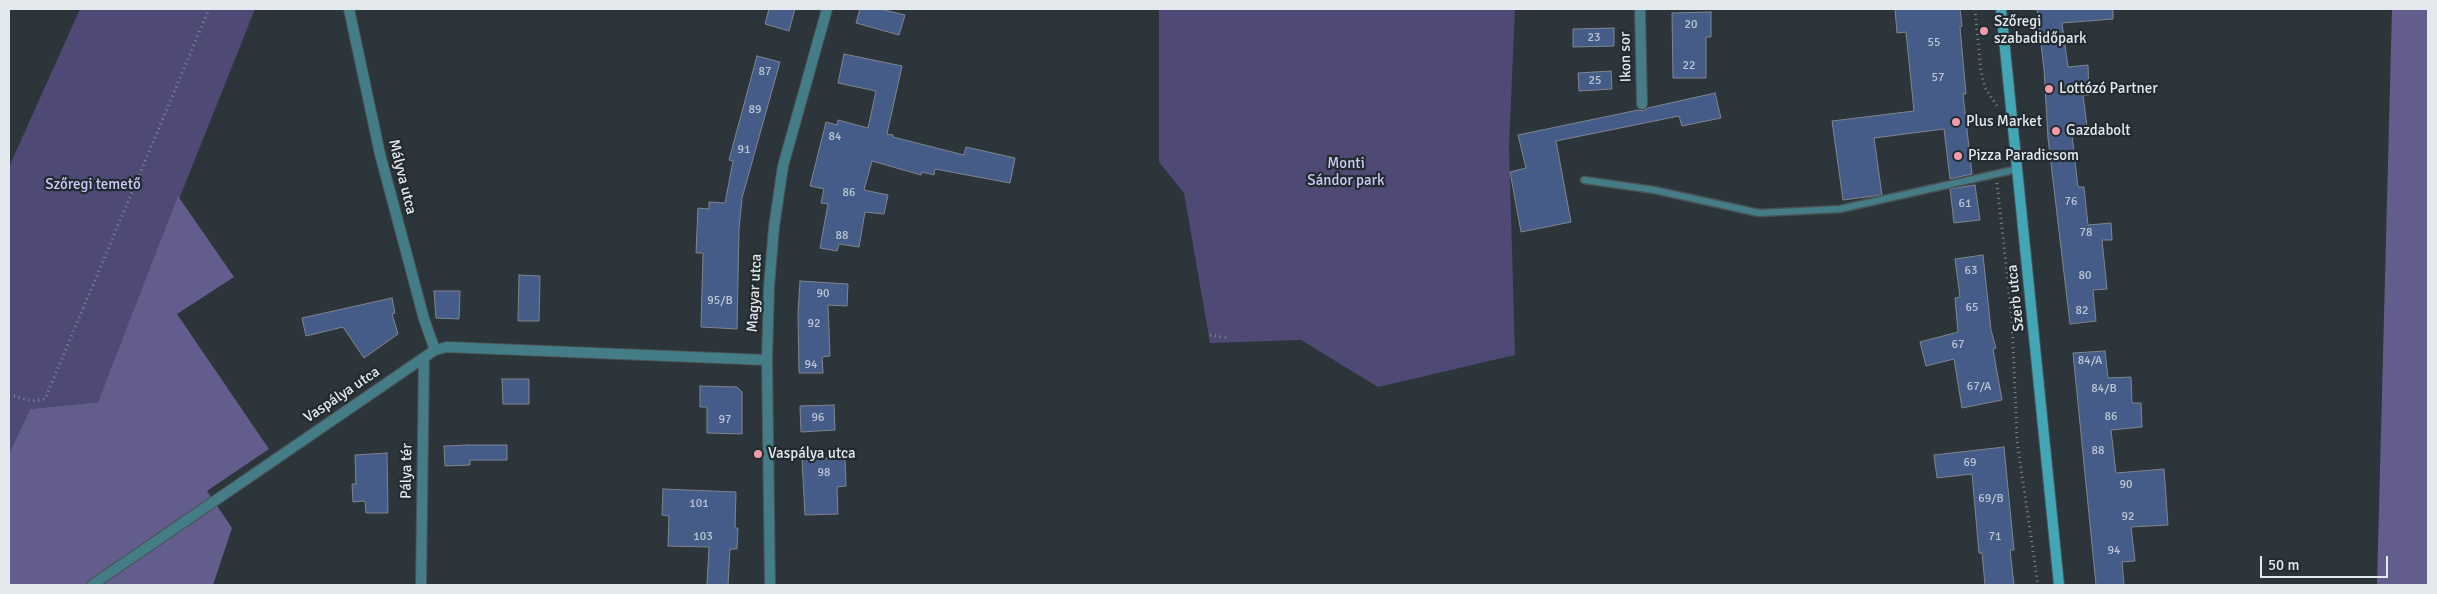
<!DOCTYPE html>
<meta charset="utf-8">
<style>
body{margin:0}
#map{position:relative;width:2437px;height:594px;overflow:hidden;background:#2b353a;font-family:Signika,sans-serif}
canvas{display:block}
.frame{position:absolute;inset:0;border:10px solid #e4e9ed;pointer-events:none}
.scale{position:absolute;left:2260px;top:556px;width:128px;height:22px;box-sizing:border-box;border:2px solid #e4e9ed;border-top:0;padding-left:6px;font-size:15px;line-height:18px;white-space:nowrap;color:#e4e9ed;-webkit-text-stroke:4px #222b30;paint-order:stroke}
</style>
<div id="map">
<canvas width="2437" height="594"></canvas>
<div class="frame"></div>
<div class="scale">50 m</div>
</div>
<script>
const c = document.querySelector('canvas').getContext('2d');
c.lineJoin = 'round';
function fill(path, color) { c.fillStyle = color; c.fill(path, 'evenodd'); }
const shape = rows => new Path2D(rows.map(r => 'M' + r).join(''));
function strokePath(path, color, width, dash) { c.strokeStyle = color; c.lineWidth = width; c.lineCap = dash ? 'butt' : 'round'; c.setLineDash(dash || []); c.stroke(path); }
function drawText(font, color, halo, rows, align = 'center') {
  c.font = font + ' Signika,sans-serif'; c.lineWidth = 4.5; c.setLineDash([]); c.textBaseline = 'middle'; c.strokeStyle = halo; c.fillStyle = color; for (const [text, x, y, turn = 0] of rows) {
    c.save(); c.translate(x, y); c.rotate((+turn || 0) * Math.PI / 180); c.textAlign = isNaN(turn) ? turn : align; if (halo) c.strokeText(text, 0, 0); c.fillText(text, 0, 0); c.restore();
  }
}
const green = shape([
 [80,9,255,9,98,402,30,409,9,454,9,167],
 [1159,9,1515,9,1509,146,1515,355,1378,387,1301,340,1210,343,1184,193,1159,162]
]);
const forest = shape([
 [2392,9,2428,9,2428,585,2377,585],
 [178,196,234,277,177,314,269,449,207,491,232,528,213,585,9,585,9,454,30,409,98,402]
]);
const building = shape([
 [769,9,795,9,789,31,765,24,769,9],
 [860,9,880,9,905,15,899,35,856,23,860,9],
 [1895,9,1960,9,1962,26,1960,27,1966,94,1963,94,1972,174,1950,179,1944,129,1874,138,1882,195,1843,200,1832,121,1914,111,1906,32,1897,33,1895,9],
 [2037,9,2113,9,2113,19,2062,23,2068,67,2088,65,2089,95,2083,95,2088,134,2072,135,2078,187,2084,187,2088,225,2111,223,2112,240,2102,240,2107,289,2093,290,2096,321,2070,324,2048,138,2044,69,2037,9],
 [1711,12,1711,37,1706,37,1706,78,1673,78,1672,13,1711,12],
 [1614,28,1614,46,1573,47,1573,29,1614,28],
 [844,54,902,66,887,134,893,135,893,137,964,155,966,147,1015,158,1010,183,935,169,934,175,922,172,921,175,872,161,864,190,888,195,884,214,865,212,859,247,839,244,837,251,820,248,828,204,821,203,824,189,810,186,826,122,837,125,838,120,868,128,876,91,838,83,844,54],
 [757,56,780,62,742,198,739,229,737,329,701,327,703,253,696,253,698,208,709,209,709,202,725,203,733,161,729,160,757,56],
 [1611,71,1612,89,1579,91,1578,73,1611,71],
 [1715,93,1721,118,1682,126,1679,116,1556,141,1571,222,1521,232,1510,172,1526,168,1518,135,1638,110,1643,111,1648,108,1715,93],
 [1975,185,1980,220,1954,223,1950,189,1975,185],
 [1983,255,1991,330,1996,348,1993,349,2002,400,1962,408,1954,359,1926,366,1920,342,1958,332,1955,298,1960,297,1955,259,1983,255],
 [519,275,540,276,539,321,518,321,519,275],
 [800,281,848,284,847,306,828,305,830,356,822,357,823,373,799,373,798,313,800,281],
 [434,291,460,291,459,319,436,318,434,291],
 [392,298,395,313,392,314,398,334,364,358,343,327,306,336,302,318,392,298],
 [2105,351,2108,378,2131,377,2132,403,2141,403,2142,427,2111,430,2116,473,2164,469,2168,525,2131,527,2135,561,2122,562,2124,585,2096,585,2073,353,2105,351],
 [502,379,529,379,529,404,503,404,502,379],
 [700,386,737,387,742,392,742,434,707,433,707,407,700,407,700,386],
 [834,405,835,430,801,432,800,406,834,405],
 [468,445,507,445,507,460,470,460,470,465,445,466,444,446,468,445],
 [2004,447,2014,550,2010,550,2014,585,1985,585,1982,553,1979,553,1972,474,1937,478,1934,455,2004,447],
 [387,453,388,513,366,513,365,501,353,502,352,484,356,484,355,455,387,453],
 [845,457,846,486,837,487,838,514,805,515,802,459,845,457],
 [663,489,736,492,735,528,738,528,737,549,730,549,728,585,707,585,709,547,668,546,669,516,662,515,663,489]
]);
const path = shape([
 [1975,9,1981,71,1985,88,1997,106],
 [1997,183,2012,319,2017,441,2038,585],
 [1210,335,1228,338],
 [9,395,32,401,45,399,209,9]
]);
const service = shape([
 [1584,180,1654,190,1759,213,1840,209,2018,169]
]);
const minor = shape([
 [349,9,380,154,424,319,435,350],
 [1640,9,1642,104],
 [421,585,424,358]
]);
const tertiary = shape([
 [92,585,435,350,447,347,767,360],
 [770,585,767,360,769,287,774,227,783,166,827,9]
]);
const secondary = shape([
 [2001,9,2059,585]
]);
const markers = [
 [1984,31,5,"#f39aab"],
 [2049,89,5,"#f39aab"],
 [1956,122,5,"#f39aab"],
 [2056,131,5,"#f39aab"],
 [1958,156,5,"#f39aab"],
 [758,454,5,"#f39aab"]
];
const numberNames = [
 ["20",1691,25],
 ["23",1594,38],
 ["55",1934,43],
 ["22",1689,66],
 ["87",765,72],
 ["57",1938,78],
 ["25",1595,81],
 ["89",755,110],
 ["84",835,137],
 ["91",744,150],
 ["86",849,193],
 ["76",2071,202],
 ["61",1965,204],
 ["78",2086,233],
 ["88",842,236],
 ["63",1971,271],
 ["80",2085,276],
 ["90",823,294],
 ["95/B",720,301],
 ["65",1972,308],
 ["82",2082,311],
 ["92",814,324],
 ["67",1958,345],
 ["84/A",2090,361],
 ["94",811,365],
 ["67/A",1979,387],
 ["84/B",2104,389],
 ["86",2111,417],
 ["96",818,418],
 ["97",725,420],
 ["88",2098,451],
 ["69",1970,463],
 ["98",824,473],
 ["90",2126,485],
 ["69/B",1991,499],
 ["101",699,504],
 ["92",2128,517],
 ["103",703,537],
 ["71",1995,537],
 ["94",2114,551]
];
const poiNames = [
 ["Szőregi",1994,22],
 ["szabadidőpark",1994,39],
 ["Lottózó Partner",2059,89],
 ["Plus Market",1966,122],
 ["Gazdabolt",2066,131],
 ["Pizza Paradicsom",1968,156],
 ["Vaspálya utca",768,454]
];
const streetNames = [
 ["Ikon sor",1626,57,-91],
 ["Mályva utca",402,177,76],
 ["Magyar utca",755,293,-87],
 ["Szerb utca",2016,298,-96],
 ["Vaspálya utca",342,395,-34],
 ["Pálya tér",407,471,-89]
];
const parkNames = [
 ["Monti",1346,164],
 ["Sándor park",1346,181],
 ["Szőregi temető",93,185]
];
fill(green, '#4f4976');
fill(forest, '#635d8e');
fill(building, '#455c88');
strokePath(building, '#80858f', 1);
strokePath(service, '#495257', 9);
strokePath(minor, '#495257', 12);
strokePath(tertiary, '#495257', 12);
strokePath(secondary, '#495257', 12);
strokePath(path, '#81888d', 3, [1, 4]);
strokePath(service, '#447d86', 6);
strokePath(minor, '#447d86', 10);
strokePath(tertiary, '#447d86', 10);
strokePath(secondary, '#43a6b5', 10);
for (const [x, y, r, color] of markers) { const dot = new Path2D(); dot.arc(x, y, r, 0, 2 * Math.PI); c.fillStyle = color; c.fill(dot); strokePath(dot, '#222b30', 2); }
drawText('12px', '#bcc6d4', null, numberNames);
drawText('15px', '#e4e9ed', '#222b30', poiNames, 'left');
drawText('15px', '#e4e9ed', '#222b30', streetNames);
drawText('15px', '#cdcaf8', '#222b30', parkNames);
</script>
